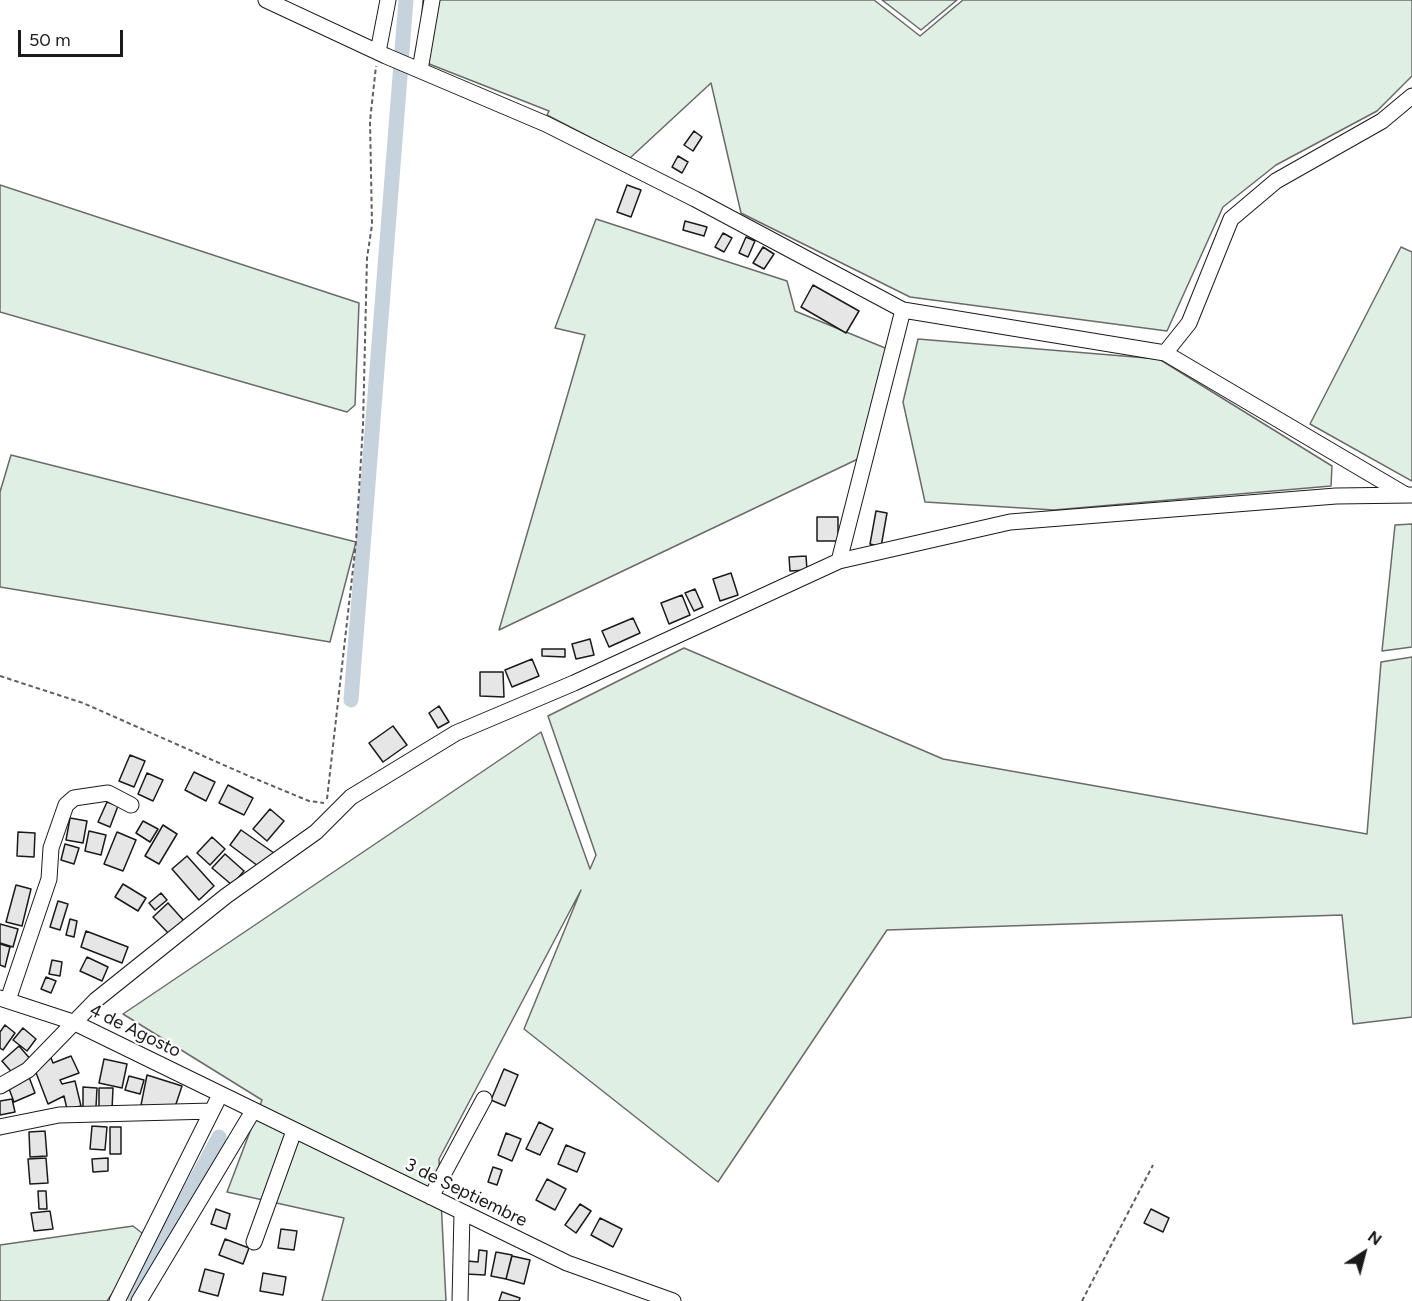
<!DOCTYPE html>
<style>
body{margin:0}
#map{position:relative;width:1412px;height:1301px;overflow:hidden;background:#fff;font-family:Figtree,sans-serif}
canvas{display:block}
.north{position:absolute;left:1334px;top:1223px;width:60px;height:60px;-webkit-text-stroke:4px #fff;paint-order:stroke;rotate:36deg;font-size:16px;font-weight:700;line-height:24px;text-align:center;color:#1a1a1a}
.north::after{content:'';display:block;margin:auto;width:21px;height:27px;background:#1a1a1a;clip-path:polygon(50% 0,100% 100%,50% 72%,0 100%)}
.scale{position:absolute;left:18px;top:30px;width:105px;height:27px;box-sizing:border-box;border:3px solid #1a1a1a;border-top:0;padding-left:8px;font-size:18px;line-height:21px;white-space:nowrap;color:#1a1a1a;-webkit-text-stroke:4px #fff;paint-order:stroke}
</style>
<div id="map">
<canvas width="1412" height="1301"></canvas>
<div class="north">N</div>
<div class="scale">50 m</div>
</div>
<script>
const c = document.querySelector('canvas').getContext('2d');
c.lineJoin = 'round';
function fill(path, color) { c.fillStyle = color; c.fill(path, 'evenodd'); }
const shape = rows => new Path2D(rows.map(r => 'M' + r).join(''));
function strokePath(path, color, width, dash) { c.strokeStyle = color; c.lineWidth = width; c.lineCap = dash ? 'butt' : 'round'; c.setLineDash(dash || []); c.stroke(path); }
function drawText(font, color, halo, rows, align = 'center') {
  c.font = font + ' Figtree,sans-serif'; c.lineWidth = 4.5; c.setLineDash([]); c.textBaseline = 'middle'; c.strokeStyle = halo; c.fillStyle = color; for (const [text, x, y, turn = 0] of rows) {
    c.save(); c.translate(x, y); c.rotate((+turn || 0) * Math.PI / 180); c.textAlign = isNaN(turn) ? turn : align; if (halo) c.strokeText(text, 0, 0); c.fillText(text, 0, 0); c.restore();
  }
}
const green = shape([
 [423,0,874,0,920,36,963,0,1412,0,1412,76,1377,111,1276,165,1223,207,1167,331,910,297,741,213,711,83,630,158,547,115,549,111,419,60,423,0],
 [882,0,957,0,921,30,882,0],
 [0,185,359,303,355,405,347,412,0,312,0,185],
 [596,219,787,281,795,311,890,350,860,458,499,630,585,335,555,328,596,219],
 [1401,247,1412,252,1412,481,1310,424,1401,247],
 [918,339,1159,359,1332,466,1331,486,1054,510,925,502,903,402,918,339],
 [11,455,356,542,330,642,0,587,0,492,11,455],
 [1412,524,1412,647,1382,651,1395,525,1412,524],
 [684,648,943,759,1367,834,1381,662,1412,657,1412,1017,1353,1024,1342,915,887,930,718,1182,524,1029,581,890,439,1159,446,1301,322,1301,344,1218,227,1192,262,1100,123,1014,541,732,590,869,596,855,548,716,684,648],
 [133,1226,151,1240,107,1301,0,1301,0,1245,133,1226]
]);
const canal = shape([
 [351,700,406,0],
 [134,1296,219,1137]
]);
const building = shape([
 [694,131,702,137,693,151,684,145,694,131],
 [678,156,688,162,682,173,672,167,678,156],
 [627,185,641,190,631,217,617,212,627,185],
 [685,221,707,227,704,236,683,230,685,221],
 [723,233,732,238,724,252,715,247,723,233],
 [746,237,755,241,748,257,739,253,746,237],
 [763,247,774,254,764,269,753,263,763,247],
 [813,285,859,311,846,333,801,307,813,285],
 [876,511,887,513,881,547,870,544,876,511],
 [817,517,838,517,838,541,817,541,817,517],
 [806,556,807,570,790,571,789,557,806,556],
 [731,573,738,595,720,601,713,579,731,573],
 [695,589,703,607,694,611,685,593,695,589],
 [682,595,690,615,669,624,661,603,682,595],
 [633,618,640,633,609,647,602,631,633,618],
 [590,639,594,655,576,659,572,644,590,639],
 [542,649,565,649,565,657,542,656,542,649],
 [532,659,539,676,512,687,505,670,532,659],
 [480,672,503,672,504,697,480,696,480,672],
 [439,706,449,722,438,728,429,713,439,706],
 [393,726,407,745,383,762,369,743,393,726],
 [130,755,145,761,134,787,119,781,130,755],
 [194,772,215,782,206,801,185,790,194,772],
 [147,773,163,780,153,801,138,794,147,773],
 [228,785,253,798,244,815,219,803,228,785],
 [107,802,118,806,110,827,98,822,107,802],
 [270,809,284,821,267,841,253,829,270,809],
 [70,818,87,821,83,843,66,840,70,818],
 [143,821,158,829,150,842,136,833,143,821],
 [163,825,177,834,159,864,145,856,163,825],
 [241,830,274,853,262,869,230,845,241,830],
 [89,831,106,835,101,855,85,851,89,831],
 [18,832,35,833,34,857,17,856,18,832],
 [117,832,136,840,123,871,104,864,117,832],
 [212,837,225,849,210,865,197,853,212,837],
 [65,844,79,848,74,864,61,860,65,844],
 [225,854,244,871,232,885,212,868,225,854],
 [187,856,214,886,199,900,172,869,187,856],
 [123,884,146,898,138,911,115,897,123,884],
 [16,885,31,889,22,926,6,922,16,885],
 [161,893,167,900,155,910,149,903,161,893],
 [58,901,68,904,60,930,50,927,58,901],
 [168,903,185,922,170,935,153,917,168,903],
 [70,919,77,921,74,937,66,935,70,919],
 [0,924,18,929,13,947,0,943,0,924],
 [86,931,128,947,122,963,81,947,86,931],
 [0,944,10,947,5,967,0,965,0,944],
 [87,957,108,967,102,981,80,971,87,957],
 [52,960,62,962,60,976,49,974,52,960],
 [46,977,56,981,51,993,41,989,46,977],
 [5,1025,15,1033,3,1050,0,1048,0,1032,5,1025],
 [23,1028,36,1039,27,1051,13,1040,23,1028],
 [19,1046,32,1061,15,1076,2,1061,19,1046],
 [71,1056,79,1073,60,1080,62,1084,75,1081,81,1106,67,1109,64,1096,48,1104,35,1070,51,1058,53,1063,71,1056],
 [104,1059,127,1064,122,1088,99,1083,104,1059],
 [504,1069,518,1075,505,1106,491,1100,504,1069],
 [147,1075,182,1086,174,1110,141,1105,147,1075],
 [129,1076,144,1080,140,1094,125,1090,129,1076],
 [29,1077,35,1093,14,1102,8,1086,29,1077],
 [83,1087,97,1088,96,1107,83,1107,83,1087],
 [99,1088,113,1088,112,1110,99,1109,99,1088],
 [12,1099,15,1112,0,1115,0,1101,12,1099],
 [539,1122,553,1129,540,1155,526,1149,539,1122],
 [92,1126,107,1127,105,1150,90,1149,92,1126],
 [110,1127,121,1127,121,1154,110,1154,110,1127],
 [45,1131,47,1156,30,1157,29,1132,45,1131],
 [506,1133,521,1139,512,1161,498,1155,506,1133],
 [566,1145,585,1153,577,1172,558,1164,566,1145],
 [46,1158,48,1183,30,1184,28,1159,46,1158],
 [108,1158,108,1171,93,1172,92,1159,108,1158],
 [493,1167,502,1170,497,1185,488,1182,493,1167],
 [547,1179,566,1189,555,1210,536,1200,547,1179],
 [38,1191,46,1191,47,1209,39,1209,38,1191],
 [580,1204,591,1211,576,1233,565,1225,580,1204],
 [216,1209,230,1214,226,1229,211,1224,216,1209],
 [1151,1209,1169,1218,1163,1232,1144,1223,1151,1209],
 [50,1211,53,1229,34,1231,31,1213,50,1211],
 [600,1218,622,1229,613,1247,591,1235,600,1218],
 [281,1229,297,1231,294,1250,278,1248,281,1229],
 [225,1239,249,1248,243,1264,219,1255,225,1239],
 [479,1250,487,1251,485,1275,466,1274,467,1261,478,1262,479,1250],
 [496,1252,512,1255,506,1279,491,1276,496,1252],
 [512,1256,530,1260,524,1284,506,1279,512,1256],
 [205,1269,224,1274,218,1296,199,1291,205,1269],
 [263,1273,286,1277,283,1295,260,1291,263,1273],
 [502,1292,520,1298,519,1301,499,1301,502,1292]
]);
const path = shape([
 [0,676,83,703,251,777,309,801,324,803],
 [327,799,356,542,363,425,367,258,372,225,370,121,376,66],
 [1082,1301,1153,1165]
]);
const minor = shape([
 [266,0,386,56,546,124,695,199,903,310,1165,353,1406,495],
 [378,52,388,0],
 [420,70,432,0],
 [1165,353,1189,323,1231,219,1276,181,1382,121,1412,96],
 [839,561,903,310],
 [0,998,73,1022,567,1263,673,1301],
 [8,1000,49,879,51,848,66,805,74,798,108,793,131,805],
 [0,1086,28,1070,96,1000,226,896,316,832,351,797,456,733,574,683,839,561,1010,522,1336,496,1412,495],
 [0,1127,59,1115,212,1111],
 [431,1197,484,1099],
 [254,1242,294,1131],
 [117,1301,220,1095],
 [139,1301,253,1111],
 [460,1301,462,1213]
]);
const streetNames = [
 ["4 de Agosto",135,1031,26],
 ["3 de Septiembre",466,1193,26]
];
fill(green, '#e0efe3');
strokePath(green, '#6a6a6a', 1.5);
strokePath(canal, '#c6d2dc', 15);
fill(building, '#e6e6e6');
strokePath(building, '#1a1a1a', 1.5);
strokePath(minor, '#1a1a1a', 17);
strokePath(path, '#5f5f5f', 2, [4.5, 3]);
strokePath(minor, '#fff', 15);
drawText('18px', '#1a1a1a', '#fff', streetNames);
</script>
